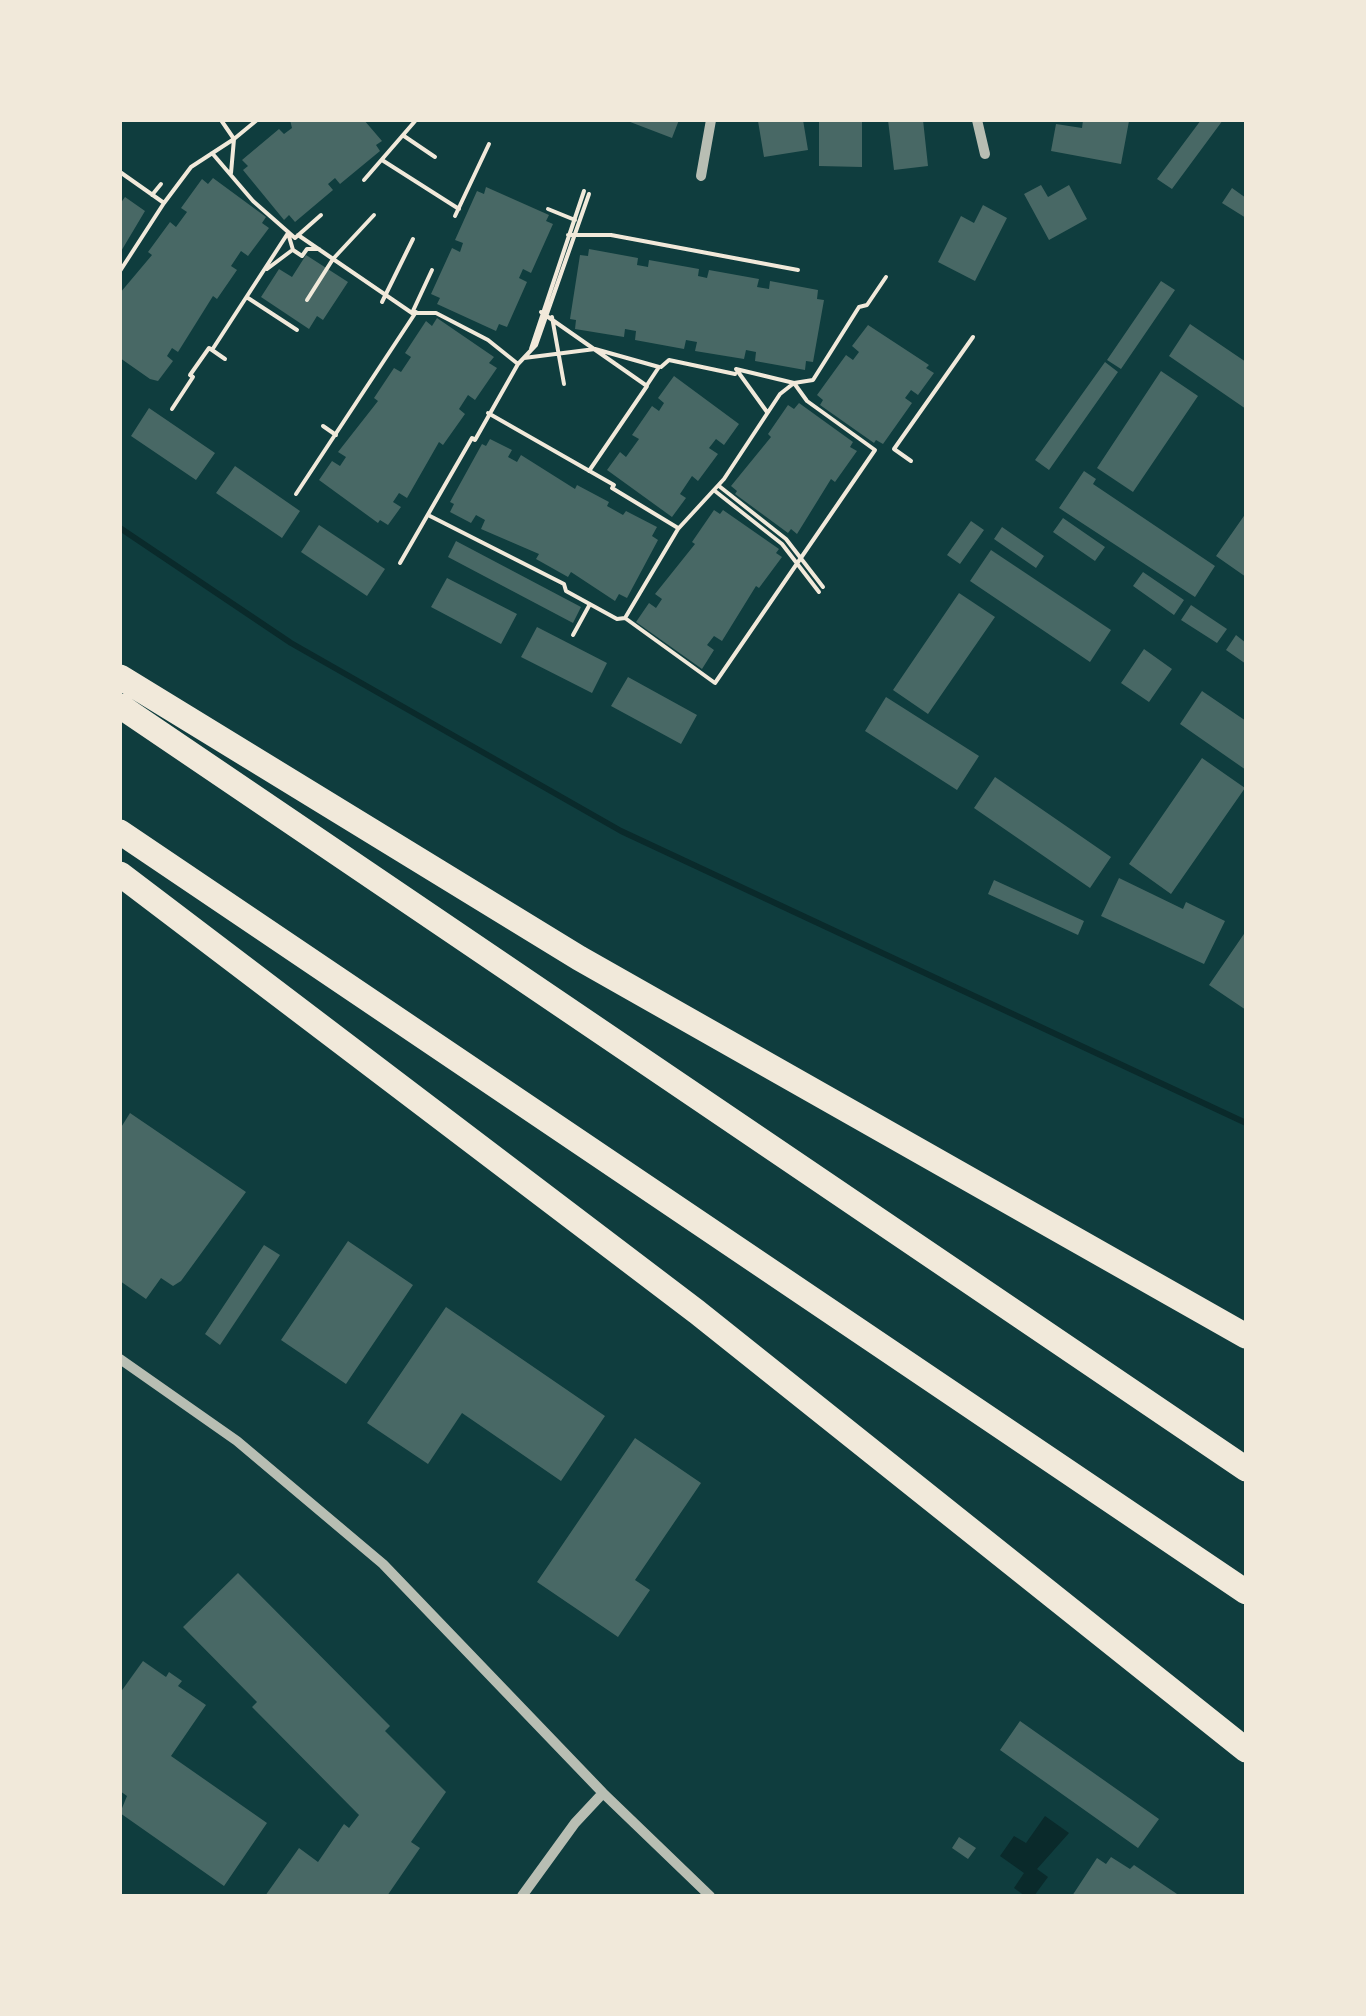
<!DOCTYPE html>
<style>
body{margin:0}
#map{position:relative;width:1366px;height:2016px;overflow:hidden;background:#0f3d3e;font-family:"Source Sans 3",sans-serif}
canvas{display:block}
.frame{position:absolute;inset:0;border:122px solid #f1e9da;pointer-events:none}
</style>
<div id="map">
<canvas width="1366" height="2016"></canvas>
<div class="frame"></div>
</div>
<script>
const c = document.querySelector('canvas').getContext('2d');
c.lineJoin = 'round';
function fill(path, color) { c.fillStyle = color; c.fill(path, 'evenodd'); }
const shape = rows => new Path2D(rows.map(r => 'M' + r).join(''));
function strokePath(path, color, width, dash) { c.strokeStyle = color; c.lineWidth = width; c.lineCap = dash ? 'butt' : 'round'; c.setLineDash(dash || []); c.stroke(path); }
const water = shape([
 [1045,1816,1069,1833,1037,1869,1048,1877,1034,1896,1025,1896,1014,1888,1024,1873,1000,1856,1014,1836,1026,1843]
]);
const stream = shape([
 [120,528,291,643,621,831,1246,1123]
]);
const building = shape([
 [290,120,364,120,382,141,376,145,380,151,340,184,335,178,328,184,333,190,295,222,289,215,284,220,243,170,248,166,242,160,279,129,284,134,292,128],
 [625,120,679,120,672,138],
 [803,120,808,150,764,157,758,121],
 [819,120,862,120,862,167,819,166],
 [888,120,923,120,928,166,894,170],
 [1083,120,1129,121,1121,164,1051,151,1056,124,1082,128],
 [1201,120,1223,120,1172,189,1157,179],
 [213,178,266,217,262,223,269,228,248,256,241,251,231,266,237,270,217,299,213,296,178,352,172,348,167,356,173,361,158,381,150,379,120,358,120,293,152,255,148,252,170,222,176,227,187,212,181,208,202,179,208,184],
 [1041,185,1048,197,1069,185,1087,219,1049,240,1024,194],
 [486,187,549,215,546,221,553,224,531,273,523,269,519,278,527,282,507,327,499,324,496,331,437,304,440,298,431,294,452,248,460,252,463,243,455,240,477,191,484,194],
 [1232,188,1246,198,1246,218,1222,203],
 [125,197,145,211,120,253,120,204],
 [983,205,1007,218,975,281,938,262,961,216,974,223],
 [589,249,638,258,637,265,648,267,649,260,699,269,698,276,707,278,709,270,759,279,757,287,769,289,770,281,818,290,817,299,824,300,813,362,806,361,805,370,755,361,756,352,746,350,744,359,695,351,697,342,686,340,684,349,635,340,636,331,625,329,624,337,575,329,576,320,570,319,580,255,588,256],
 [306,255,348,282,323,320,317,316,309,329,261,297,279,269,292,277],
 [1161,281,1175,290,1121,369,1107,360],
 [437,318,494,357,489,363,497,368,475,400,468,395,459,409,465,414,443,445,439,442,407,498,399,493,393,502,401,507,388,525,380,520,378,523,319,480,332,461,340,466,346,457,338,452,378,401,374,398,394,368,401,372,411,357,405,353,426,321,432,326],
 [1190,324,1246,362,1246,409,1169,356],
 [868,325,929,365,926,368,934,373,918,395,911,390,905,398,912,403,883,444,876,440,874,443,820,405,823,400,817,395,846,355,853,360,859,352,852,346],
 [1105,362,1118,372,1049,470,1035,460],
 [1161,371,1198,396,1133,492,1097,468],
 [674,376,739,424,724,445,716,439,709,448,718,454,698,481,692,476,680,494,686,498,672,517,607,470,620,452,626,457,639,439,632,435,652,406,659,411,664,403,658,398],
 [799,403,853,442,850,447,857,451,835,482,831,479,797,534,791,529,788,533,735,494,737,491,731,486,771,437,768,434,788,405,794,409],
 [149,408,215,453,196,480,131,436],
 [490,439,512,450,508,457,517,462,521,455,575,489,577,485,609,502,607,506,623,515,626,511,657,527,652,536,658,540,627,598,619,594,615,601,571,572,568,577,536,559,539,554,481,529,485,520,476,515,471,523,450,512,454,504,450,502,482,444,486,446],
 [235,466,300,511,282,538,216,493],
 [1084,471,1096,479,1093,484,1215,566,1195,597,1059,508],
 [714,510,720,514,723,510,779,549,776,553,782,557,759,588,756,586,722,641,714,636,707,645,714,650,702,669,636,622,649,603,656,608,662,599,655,594,695,544,692,542],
 [1246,513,1246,577,1216,556],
 [1063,518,1105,547,1095,561,1053,532],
 [971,521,984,530,960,564,947,555],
 [319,525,385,569,367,596,301,552],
 [1002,527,1044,556,1036,568,994,539],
 [456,541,581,607,573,623,448,557],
 [991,550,1111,630,1090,662,970,581],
 [1143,572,1184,600,1174,615,1133,586],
 [447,578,517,614,501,644,431,607],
 [959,593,995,617,928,714,893,690],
 [1191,605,1227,629,1217,643,1181,620],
 [537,627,607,663,592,693,521,657],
 [1236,635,1246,643,1246,664,1226,650],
 [1144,649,1172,669,1149,702,1121,683],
 [628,677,697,715,681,744,611,706],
 [1202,691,1246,721,1246,770,1180,724],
 [886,697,979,756,957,790,865,731],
 [1202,758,1245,788,1171,894,1129,864],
 [995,777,1111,857,1090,888,974,808],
 [1119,878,1183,909,1186,902,1225,921,1204,964,1101,916],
 [994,880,1084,921,1078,935,988,894],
 [1246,931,1246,1010,1209,985],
 [130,1113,246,1192,181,1281,173,1286,161,1278,146,1299,120,1281,120,1129],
 [348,1241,413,1285,346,1384,281,1340],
 [264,1245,280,1255,220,1345,205,1334],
 [446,1307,605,1416,561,1481,462,1413,428,1464,367,1423],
 [635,1438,701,1483,635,1580,650,1590,618,1637,537,1582],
 [238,1573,390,1726,385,1731,446,1792,411,1842,420,1848,387,1896,265,1896,299,1848,318,1862,344,1824,349,1828,359,1815,252,1707,257,1702,183,1627],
 [143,1661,166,1677,169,1672,182,1681,178,1686,206,1705,171,1756,267,1823,224,1886,120,1813,127,1796,120,1791,120,1693],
 [1020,1721,1159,1819,1138,1848,1000,1750],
 [959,1837,976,1848,968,1859,952,1848],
 [1111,1857,1130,1869,1134,1865,1180,1896,1072,1896,1097,1858,1106,1864]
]);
const path = shape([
 [221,120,234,139,257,120],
 [404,136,435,157],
 [212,153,253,201,295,238,321,215],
 [382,160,459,209],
 [120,172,164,203,120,271],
 [364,180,416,120],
 [152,195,161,184],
 [164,203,191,167,234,139,231,173],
 [548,209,575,220],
 [455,216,489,144],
 [298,235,412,313,436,313,488,340,518,364],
 [568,235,611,235,798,270],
 [267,269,291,251],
 [248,298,297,330],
 [307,300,333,259,374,215],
 [382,302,413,239],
 [541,312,647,386,589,471],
 [412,313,432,270],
 [552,317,564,384],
 [531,349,584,191],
 [212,350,225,359],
 [524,358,595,349,659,367,647,385],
 [661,367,669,360,735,374],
 [172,409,193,377,190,375,209,348,212,350,288,233,293,250,302,256,307,249,319,249],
 [488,413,614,485,612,488,678,528],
 [323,426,336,435],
 [911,461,894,449,973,337],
 [719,486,786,539,823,587],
 [715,491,782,544,819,592],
 [296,494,416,312],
 [430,516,564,584,566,591,617,619,625,618,715,683,875,450,807,401,794,383,736,369,767,412],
 [400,563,472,438,475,440,518,364,536,345,589,194],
 [625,618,678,529,724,479,780,394,794,383,813,380,859,307,867,305,886,277],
 [573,635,590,604]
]);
const minor = shape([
 [977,120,985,154],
 [701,176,711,120],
 [120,1359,237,1441,383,1564,603,1793,710,1896],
 [522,1896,575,1823,603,1793]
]);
const motorway = shape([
 [120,677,579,958,1246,1336],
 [120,706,1246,1469],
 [120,832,1246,1592],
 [120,874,697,1312,1246,1750]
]);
fill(water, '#0a2a2b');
strokePath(stream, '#0a2a2b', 6);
fill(building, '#486865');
strokePath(path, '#f1e9da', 4);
strokePath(minor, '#b8beb3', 10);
strokePath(motorway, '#f1e9da', 25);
</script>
